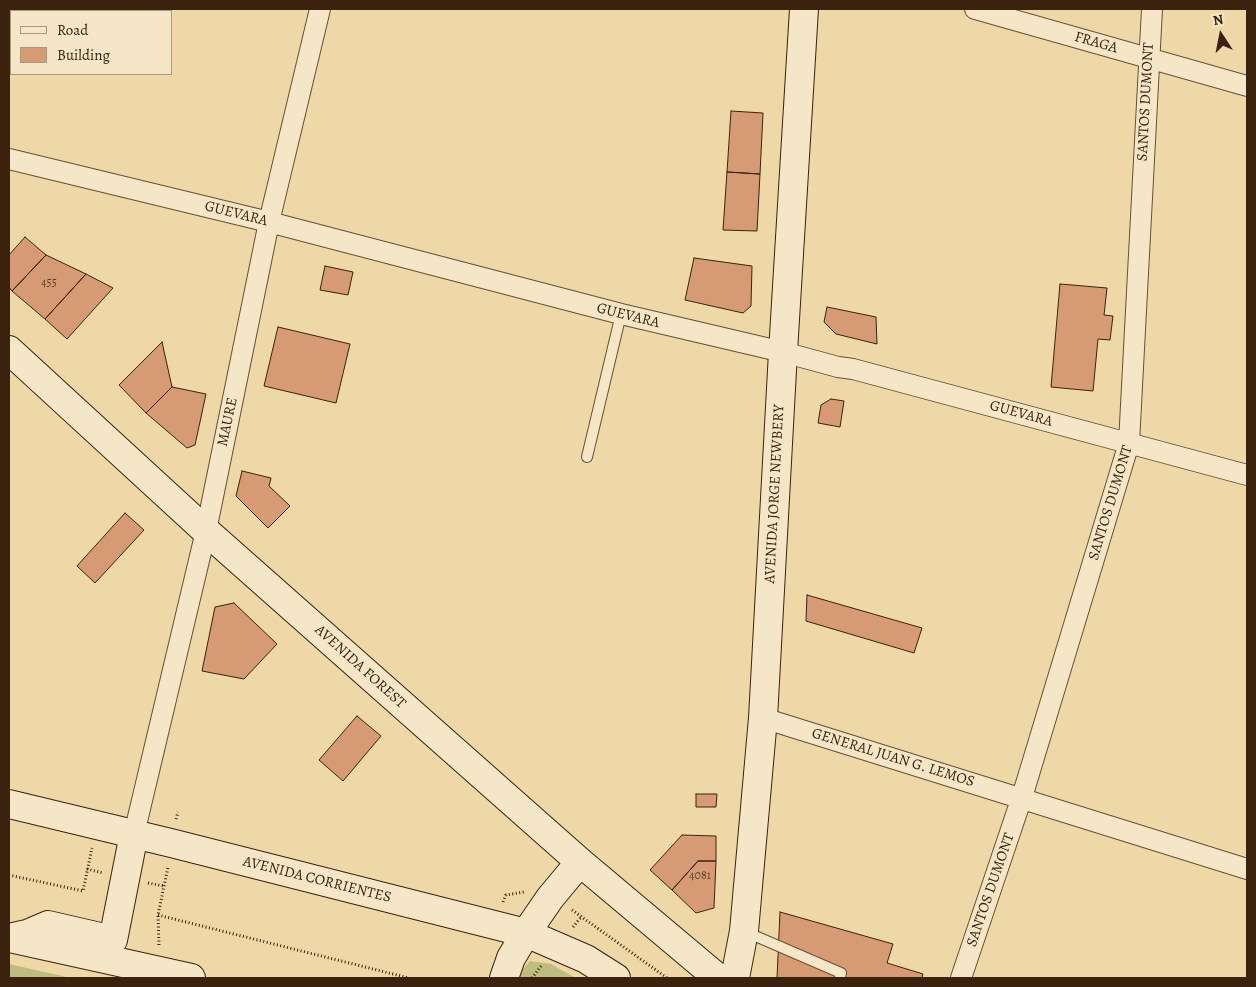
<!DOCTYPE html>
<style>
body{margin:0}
#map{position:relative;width:1256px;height:987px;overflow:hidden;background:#eed8a7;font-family:Alegreya,serif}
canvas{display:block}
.frame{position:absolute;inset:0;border:10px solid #3a220e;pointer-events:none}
.legend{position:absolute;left:10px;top:10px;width:162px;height:65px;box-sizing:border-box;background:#f4e6c6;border:1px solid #aa987c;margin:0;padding:6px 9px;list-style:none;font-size:15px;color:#3a220e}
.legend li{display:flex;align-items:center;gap:10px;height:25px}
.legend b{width:25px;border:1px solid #aa987c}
.north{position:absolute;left:1196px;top:10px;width:50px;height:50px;-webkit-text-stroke:4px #f4e6c6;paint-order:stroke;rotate:349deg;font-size:14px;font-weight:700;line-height:20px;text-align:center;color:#3a220e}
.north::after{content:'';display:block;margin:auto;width:18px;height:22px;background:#3a220e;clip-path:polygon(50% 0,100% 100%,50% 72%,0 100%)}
</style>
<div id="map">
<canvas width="1256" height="987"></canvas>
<div class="frame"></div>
<ul class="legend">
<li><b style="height:6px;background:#f4e6c6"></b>Road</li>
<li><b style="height:14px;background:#d69b75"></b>Building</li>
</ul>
<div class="north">N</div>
</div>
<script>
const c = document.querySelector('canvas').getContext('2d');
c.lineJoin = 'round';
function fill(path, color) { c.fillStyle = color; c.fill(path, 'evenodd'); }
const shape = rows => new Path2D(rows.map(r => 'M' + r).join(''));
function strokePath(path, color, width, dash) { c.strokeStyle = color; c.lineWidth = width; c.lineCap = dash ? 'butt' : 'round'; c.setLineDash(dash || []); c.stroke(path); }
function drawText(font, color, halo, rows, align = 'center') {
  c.font = font + ' Alegreya,serif'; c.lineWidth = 4.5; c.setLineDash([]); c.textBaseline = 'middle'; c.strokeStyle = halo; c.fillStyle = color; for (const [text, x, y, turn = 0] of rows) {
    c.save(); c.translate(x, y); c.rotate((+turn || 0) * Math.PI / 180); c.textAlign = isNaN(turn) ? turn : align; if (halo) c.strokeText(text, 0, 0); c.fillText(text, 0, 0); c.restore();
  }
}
const green = shape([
 [530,961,551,964,576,978,518,978,522,970],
 [9,964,71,978,9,978]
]);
const building = shape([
 [731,111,763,113,760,174,727,172,731,111],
 [727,172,760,174,757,231,723,230,727,172],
 [25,237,46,255,12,291,9,287,9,255,25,237],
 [46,255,86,274,45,319,12,291,46,255],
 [694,258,752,266,751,306,743,313,685,300,694,258],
 [325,266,353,272,348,295,320,290,325,266],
 [86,274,113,288,67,339,45,319,86,274],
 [1060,284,1107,288,1104,315,1113,316,1110,340,1098,339,1093,391,1051,387,1060,284],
 [827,307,876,317,877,344,836,334,824,322,827,307],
 [278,327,350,344,336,403,264,386,278,327],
 [162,342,172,387,146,413,119,385,162,342],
 [172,387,206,394,195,445,187,448,146,413,172,387],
 [831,399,844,401,840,427,818,423,821,405,831,399],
 [242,471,271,478,269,486,290,506,268,528,236,496,242,471],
 [125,513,144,530,95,583,77,566,125,513],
 [807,595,922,628,914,653,806,621,807,595],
 [234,603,277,644,244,679,202,671,215,607,234,603],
 [357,716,381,736,343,781,319,760,357,716],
 [696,794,717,794,716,807,696,807,696,794],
 [682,835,716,836,716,861,698,861,672,890,650,870,682,835],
 [698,861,716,861,714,908,696,913,672,890,698,861],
 [780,912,893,944,887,963,923,974,922,978,777,978,780,912]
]);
const path = shape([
 [176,819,178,812],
 [87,869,103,873],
 [9,875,83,891,92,848],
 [148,883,164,886],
 [503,902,506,895,524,892],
 [572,910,667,978],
 [158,915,409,978],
 [573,927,582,916],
 [159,945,158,915,168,867],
 [532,978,542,965]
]);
const service = shape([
 [587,457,621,314],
 [746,932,841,973,840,978]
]);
const minor = shape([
 [975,9,1247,86],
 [9,159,269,222,621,314,783,352,838,367,853,369,1247,475],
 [763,718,1247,869],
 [134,834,206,531,269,222,320,9],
 [961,978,1022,797,1129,443,1152,9]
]);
const secondary = shape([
 [9,350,206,531,580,862,718,978],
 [9,804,171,843,526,933,586,959,616,978],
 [9,938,27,934,48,925,113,940,134,834],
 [10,938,191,978],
 [504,978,511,958,526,933,550,898,580,862],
 [735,978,744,931,763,718,783,352,804,9]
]);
const numberNames = [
 ["455",49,283],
 ["4081",700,876]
];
const streetNames = [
 ["FRAGA",1096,43,16],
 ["SANTOS DUMONT",1146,102,-87],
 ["GUEVARA",236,214,14],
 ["GUEVARA",628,316,14],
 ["GUEVARA",1021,414,15],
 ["MAURE",228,422,-78],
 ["AVENIDA JORGE NEWBERY",775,494,-87],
 ["SANTOS DUMONT",1111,503,-73],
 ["AVENIDA FOREST",360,667,42],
 ["GENERAL JUAN G. LEMOS",893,758,17],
 ["AVENIDA CORRIENTES",317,880,14],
 ["SANTOS DUMONT",991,890,-71]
];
fill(green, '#bfbc82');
fill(building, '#d69b75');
strokePath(building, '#3a220e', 1);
strokePath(service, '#675034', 12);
strokePath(minor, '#675034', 22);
strokePath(secondary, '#3a220e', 30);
strokePath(path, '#3a220e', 3, [1, 2.5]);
strokePath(service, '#f4e6c6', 10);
strokePath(minor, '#f4e6c6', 20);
strokePath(secondary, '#f4e6c6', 28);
drawText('12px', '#614028', null, numberNames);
drawText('15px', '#3a220e', '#f4e6c6', streetNames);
</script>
